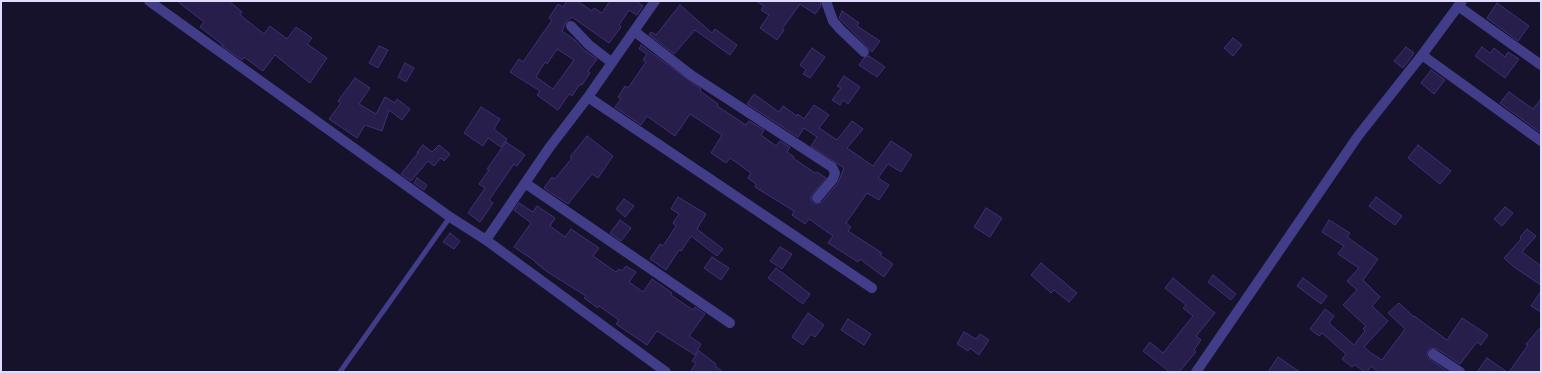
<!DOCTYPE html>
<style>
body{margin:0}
#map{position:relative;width:1542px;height:373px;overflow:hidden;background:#16122b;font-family:"Exo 2",sans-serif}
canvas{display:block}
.frame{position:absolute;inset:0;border:2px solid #e0dcfe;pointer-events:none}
</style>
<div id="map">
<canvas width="1542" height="373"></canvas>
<div class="frame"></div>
</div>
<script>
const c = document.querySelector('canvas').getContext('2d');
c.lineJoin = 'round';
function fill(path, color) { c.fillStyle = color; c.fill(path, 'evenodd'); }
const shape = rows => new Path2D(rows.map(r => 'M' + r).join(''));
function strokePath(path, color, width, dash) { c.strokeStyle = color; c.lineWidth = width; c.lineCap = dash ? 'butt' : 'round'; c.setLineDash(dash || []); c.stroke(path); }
const building = shape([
 [177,1,229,1,242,12,240,15,264,34,270,26,287,39,296,27,312,38,307,44,327,58,310,83,275,55,263,71,244,57,242,60,222,46,223,45,200,27,204,22,177,1],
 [567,1,577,1,592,11,594,8,602,13,610,1,636,1,643,6,637,15,629,10,619,25,621,27,609,43,572,17,566,22,562,31,575,40,584,50,597,59,588,71,590,73,582,85,580,84,572,96,569,94,558,110,537,95,540,91,510,72,519,59,523,62,552,20,549,18,558,4,563,7,567,1],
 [557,49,574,60,553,89,536,77,545,62,547,64,557,49],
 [756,1,820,1,821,6,815,14,800,4,782,29,784,30,777,40,760,28,769,15,761,10,764,6,756,1],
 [1497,3,1529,26,1518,41,1487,18,1497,3],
 [680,5,712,33,715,29,737,45,730,55,695,30,674,54,649,35,651,32,656,35,680,5],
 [842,11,859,23,857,26,880,41,872,52,839,18,842,11],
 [1233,38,1242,45,1233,56,1224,48,1233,38],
 [641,45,701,89,700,91,718,104,717,106,746,125,749,121,764,130,761,135,776,146,780,141,790,147,787,152,794,157,793,158,815,173,817,172,826,178,811,196,811,201,815,204,822,202,838,183,844,168,811,146,817,137,804,128,798,137,747,104,754,94,779,112,783,106,797,116,798,114,804,119,814,105,829,115,819,128,837,140,852,121,863,129,847,148,873,166,891,141,912,155,901,172,888,164,878,178,889,185,879,200,867,193,846,223,851,227,848,231,882,253,880,255,893,264,884,277,860,259,858,262,828,243,833,236,809,219,805,224,792,215,794,211,755,187,756,184,748,178,751,173,730,158,726,163,711,153,722,135,690,114,675,136,647,116,641,125,615,107,621,99,618,97,625,86,628,88,646,62,643,60,647,54,639,49,641,45],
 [379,46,388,50,378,68,369,63,379,46],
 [1406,47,1414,53,1403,68,1394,61,1406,47],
 [1482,47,1490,53,1494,48,1505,57,1508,52,1519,59,1505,78,1475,56,1482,47],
 [812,48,825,57,810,78,803,74,806,70,800,65,812,48],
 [869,56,885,67,877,77,859,65,864,58,869,56],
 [405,63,414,68,406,82,398,77,405,63],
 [1431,70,1445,80,1434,94,1421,83,1431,70],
 [844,76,860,87,848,104,843,100,840,105,832,100,841,88,837,86,844,76],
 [355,78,370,88,359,104,376,114,385,97,395,103,397,99,410,109,402,120,389,110,382,131,365,125,357,138,329,119,341,103,338,101,355,78],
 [1509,92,1533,109,1541,99,1541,133,1500,103,1509,92],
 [481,107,500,119,494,129,507,139,501,147,488,138,483,146,464,133,481,107],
 [587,136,613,156,598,178,592,174,568,204,544,188,552,177,555,179,572,158,570,157,587,136],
 [506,142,525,155,517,166,514,164,489,200,493,203,480,222,468,213,485,188,479,184,489,170,487,169,506,142],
 [423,145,432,152,439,145,450,154,444,161,441,158,434,166,428,161,411,181,401,174,418,153,417,152,423,145],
 [1418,145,1451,171,1440,184,1408,158,1418,145],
 [417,178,427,185,424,190,414,183,417,178],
 [678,197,706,214,697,229,723,249,717,256,691,236,681,251,679,250,666,270,650,259,660,244,663,246,676,226,673,223,679,214,671,209,678,197],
 [1376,197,1402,216,1395,225,1369,206,1376,197],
 [624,199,634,206,625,217,616,209,624,199],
 [519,203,533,212,537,206,555,218,550,226,565,237,571,229,599,248,593,256,616,272,619,269,622,271,626,266,636,272,629,282,643,292,652,279,672,293,671,295,693,310,695,307,705,314,689,336,701,344,695,355,657,331,647,345,616,324,619,320,599,306,598,308,584,298,586,296,546,271,535,262,535,261,514,247,531,223,514,210,519,203],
 [1505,207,1513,213,1502,226,1494,219,1505,207],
 [986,208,1002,218,990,237,974,227,986,208],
 [620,220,631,228,621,241,610,233,620,220],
 [1329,220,1350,233,1347,237,1378,259,1363,280,1380,297,1372,306,1388,321,1364,347,1371,353,1382,360,1405,329,1388,313,1399,303,1414,317,1414,316,1447,340,1462,318,1488,335,1481,345,1477,342,1460,364,1437,349,1430,348,1427,353,1427,357,1448,372,1378,372,1371,366,1367,372,1365,372,1355,365,1352,367,1342,359,1346,354,1322,333,1319,336,1310,329,1325,309,1334,316,1329,323,1354,345,1365,331,1363,329,1366,326,1343,305,1357,290,1347,281,1359,268,1338,254,1344,246,1322,232,1329,220],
 [1527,229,1536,236,1522,252,1541,266,1541,285,1514,267,1504,258,1521,239,1520,237,1527,229],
 [450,233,460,241,454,249,443,242,450,233],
 [780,247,792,254,782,269,770,261,780,247],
 [712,257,729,268,721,280,704,268,712,257],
 [1041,263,1077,293,1069,302,1054,290,1051,293,1031,275,1041,263],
 [776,268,810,294,803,304,768,278,776,268],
 [1213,275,1236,294,1231,300,1208,282,1213,275],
 [1173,278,1215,313,1196,336,1201,340,1194,350,1196,352,1179,372,1170,372,1143,351,1150,342,1163,353,1193,316,1183,308,1186,305,1165,288,1173,278],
 [1303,278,1327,296,1321,304,1297,286,1303,278],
 [1541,291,1541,312,1531,306,1541,291],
 [808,313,824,325,815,337,811,334,803,345,792,337,808,313],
 [848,319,871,334,864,345,841,330,848,319],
 [1541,327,1541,372,1509,372,1528,345,1526,344,1541,327],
 [964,332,976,339,980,334,989,340,979,355,970,348,968,351,957,344,964,332],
 [699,351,716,364,715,366,723,372,690,372,696,363,692,361,699,351],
 [1278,357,1300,372,1268,372,1278,357],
 [1487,358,1507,372,1477,372,1487,358]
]);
const service = shape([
 [340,372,450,217]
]);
const minor = shape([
 [149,1,450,217,486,240,666,372],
 [826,1,833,21,840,29,864,52],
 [1458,6,1541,65],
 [571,26,589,45,611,62],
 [634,31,691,75,832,167,835,173,833,179,817,198],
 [1422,55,1541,141],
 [588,97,872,288],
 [525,183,730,323],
 [486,240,549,148,588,97,655,1],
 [1433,354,1460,372],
 [1196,372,1358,136,1422,55,1462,1]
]);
fill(building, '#271e4c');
strokePath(building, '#3f3077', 1);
strokePath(service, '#413d89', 5);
strokePath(minor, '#413d89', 10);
</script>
